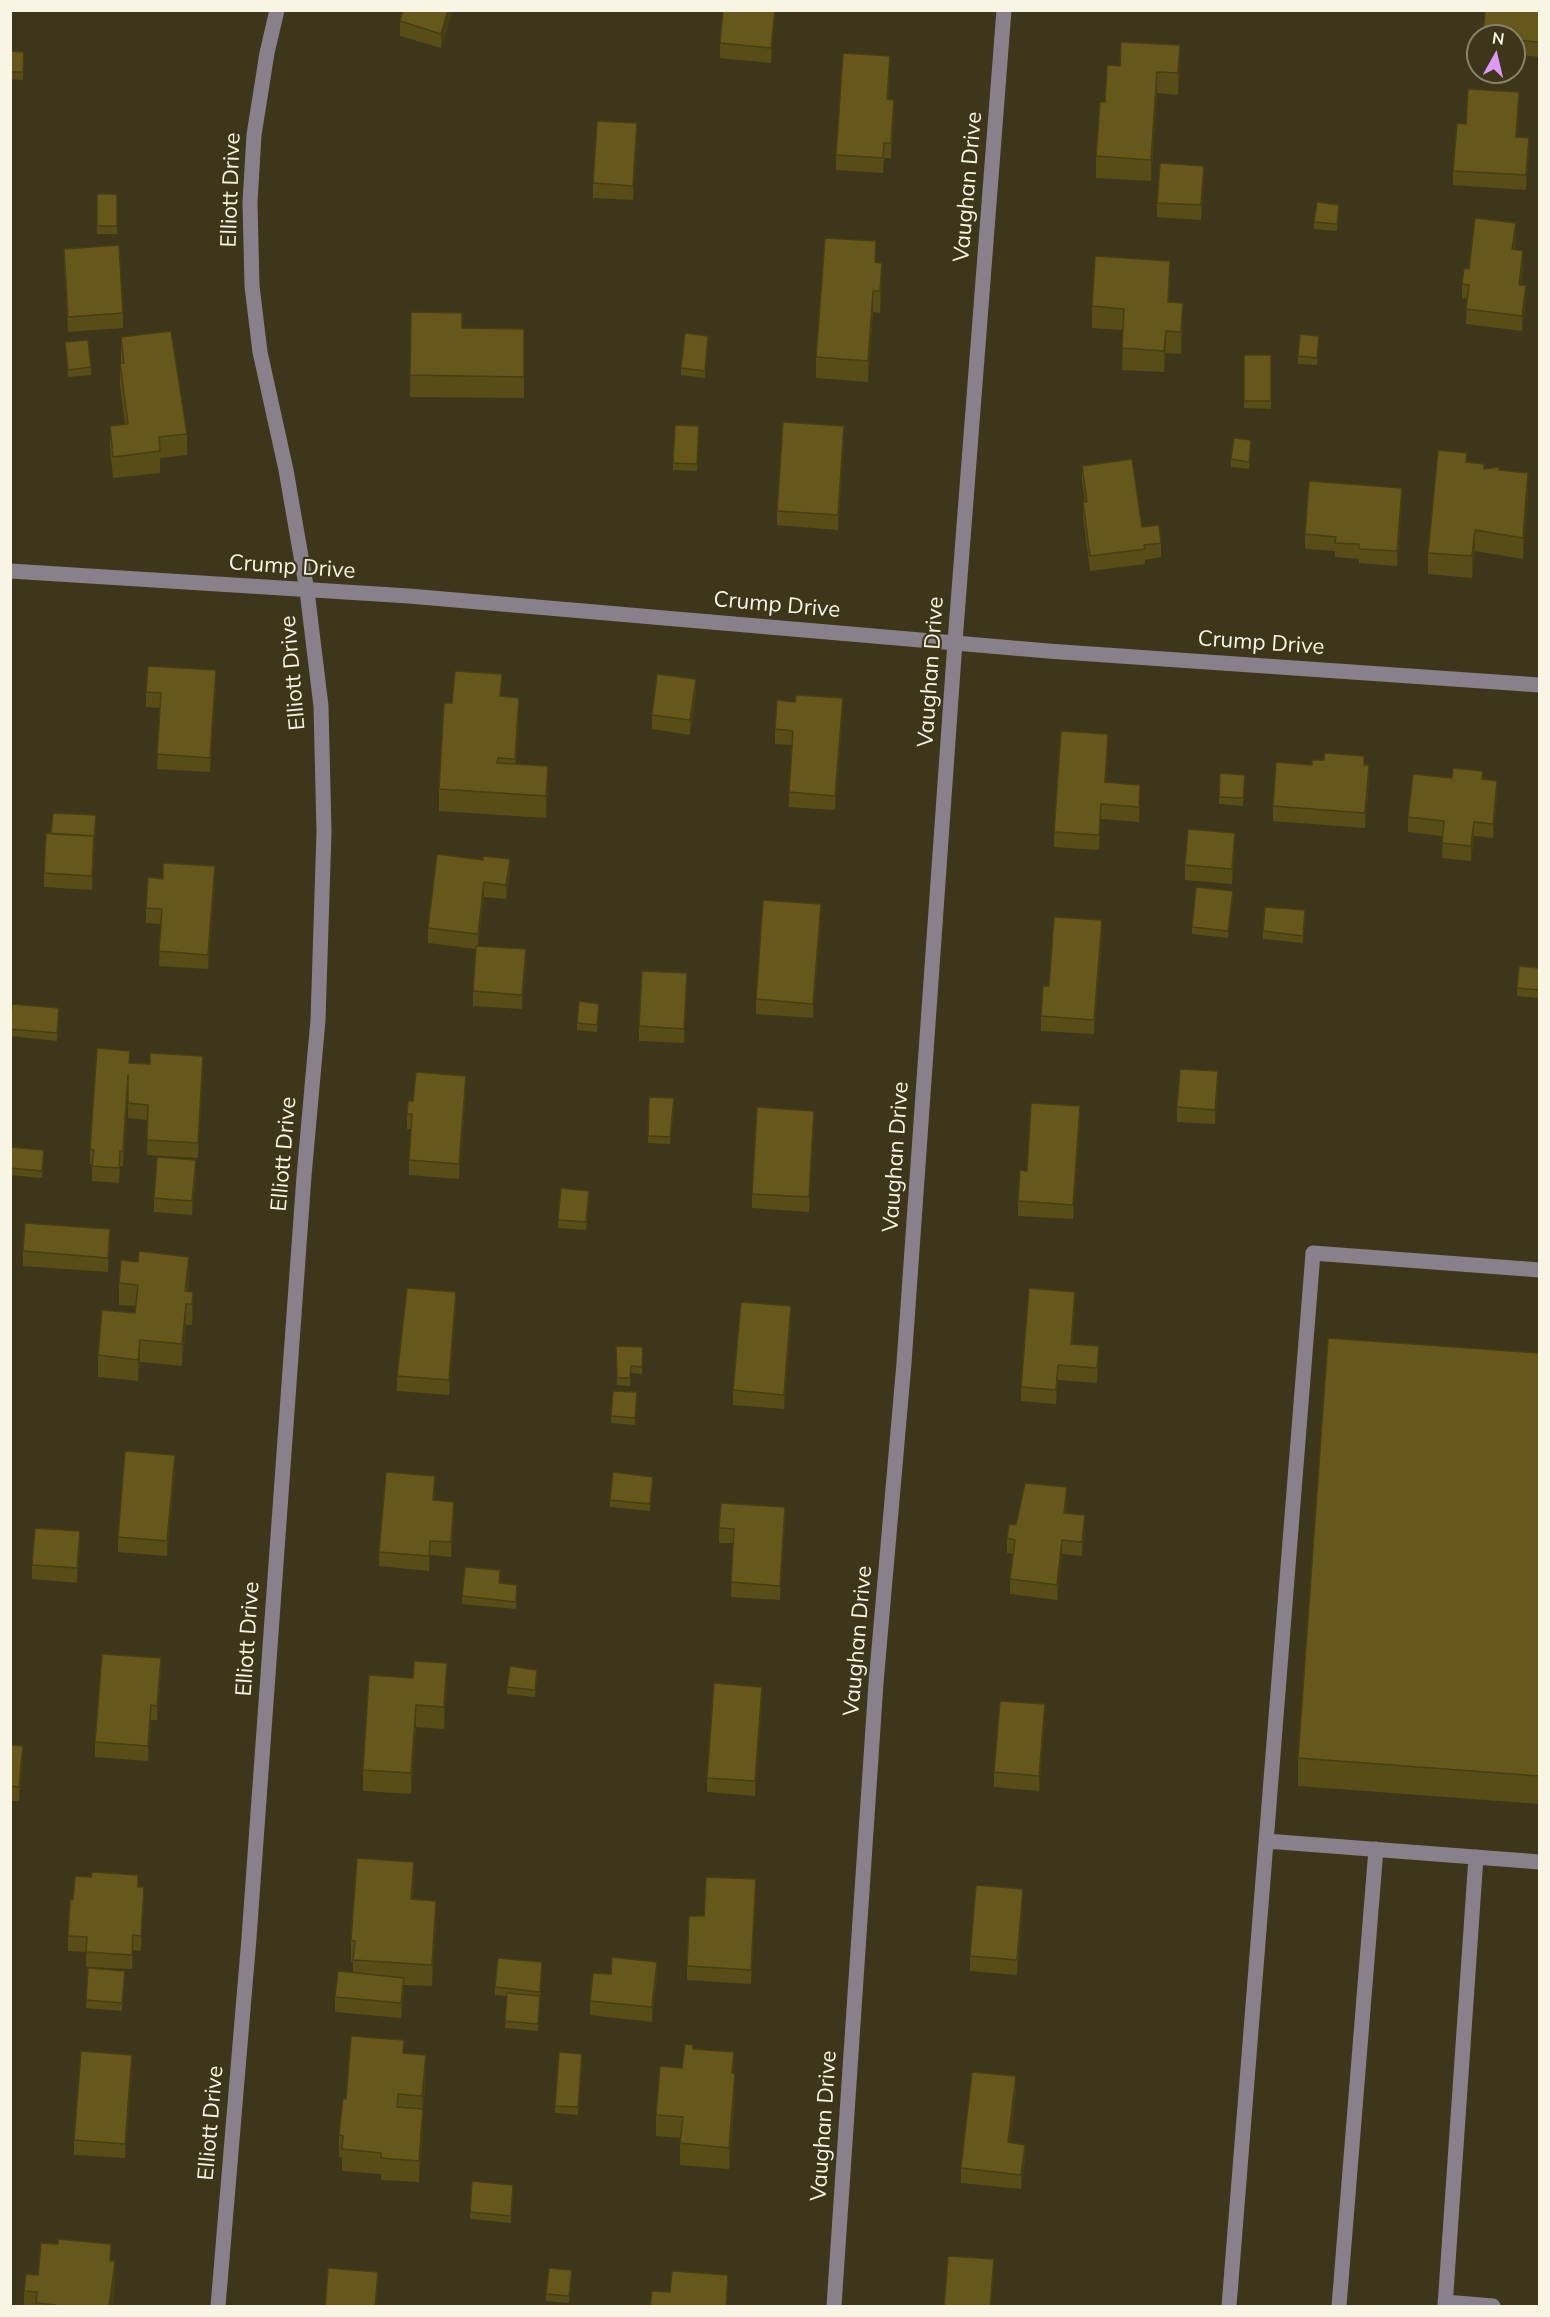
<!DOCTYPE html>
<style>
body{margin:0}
#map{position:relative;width:1550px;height:2317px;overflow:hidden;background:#3d361b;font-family:Mulish,sans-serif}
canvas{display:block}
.frame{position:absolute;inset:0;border:12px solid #f9f5e5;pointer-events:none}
.north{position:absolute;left:1466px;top:24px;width:60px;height:60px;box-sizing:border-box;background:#3d361b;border:2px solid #88826c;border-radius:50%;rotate:8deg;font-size:16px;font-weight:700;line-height:24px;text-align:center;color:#f9f5e5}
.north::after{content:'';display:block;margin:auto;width:21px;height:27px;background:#dd99f3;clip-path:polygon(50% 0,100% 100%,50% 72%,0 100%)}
</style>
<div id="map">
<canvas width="1550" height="2317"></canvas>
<div class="frame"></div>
<div class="north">N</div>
</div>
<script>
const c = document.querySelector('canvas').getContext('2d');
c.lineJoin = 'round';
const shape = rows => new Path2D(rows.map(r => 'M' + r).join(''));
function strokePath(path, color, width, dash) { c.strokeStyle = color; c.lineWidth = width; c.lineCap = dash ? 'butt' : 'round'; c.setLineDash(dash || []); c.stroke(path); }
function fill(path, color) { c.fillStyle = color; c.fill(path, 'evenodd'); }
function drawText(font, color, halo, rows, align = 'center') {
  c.font = font + ' Mulish,sans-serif'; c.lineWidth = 4.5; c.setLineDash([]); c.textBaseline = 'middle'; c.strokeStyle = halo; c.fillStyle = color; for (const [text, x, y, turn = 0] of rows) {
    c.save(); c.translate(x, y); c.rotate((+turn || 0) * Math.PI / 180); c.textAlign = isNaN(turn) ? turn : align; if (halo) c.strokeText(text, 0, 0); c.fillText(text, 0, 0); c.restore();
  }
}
const minor = shape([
 [10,571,409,596,1048,651,1540,685],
 [1266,1841,1540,1862],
 [1445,2302,1493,2306],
 [218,2306,249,1938,304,1176,318,1020,324,832,321,706,307,591,286,470,260,352,252,286,250,202,254,135,267,53,277,10],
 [834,2306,876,1683,904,1363,955,642,1004,10],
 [1229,2306,1313,1253,1540,1270],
 [1339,2306,1376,1849],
 [1445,2306,1476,1857]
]);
const wall = shape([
 [453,10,441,48,400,36,400,21],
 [775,10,771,63,720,58,720,43],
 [1539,10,1539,57,1514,54,1514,36],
 [10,51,24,59,23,80,10,79],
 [1120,66,1180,67,1178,95,1157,93,1151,181,1096,178,1096,156,1105,102],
 [890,71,888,100,894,115,891,158,884,158,883,173,836,170,836,155],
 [1519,107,1517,137,1529,153,1526,190,1453,185,1453,171,1466,124],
 [637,138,633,200,593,198,593,183],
 [1204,181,1201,220,1157,217,1157,203],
 [97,194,117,194,117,234,97,234],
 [1339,212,1337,231,1314,229,1314,222],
 [1516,238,1515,250,1523,266,1521,285,1526,300,1522,331,1466,324,1467,299,1462,298,1462,284,1469,269],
 [64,249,123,313,123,328,68,332,64,264],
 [876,263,882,284,880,313,873,312,868,382,816,378,816,357],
 [1170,283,1169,302,1183,324,1181,354,1166,353,1164,372,1122,370,1123,330,1092,328,1092,306],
 [411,312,462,328,524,329,524,398,410,397],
 [121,337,187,434,187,455,160,458,160,473,113,478,110,448,110,426,125,424,120,385,120,363,121,363],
 [65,342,91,367,91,375,68,377],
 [708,343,705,378,681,375,681,368],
 [1319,343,1317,365,1298,364,1298,356],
 [1244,355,1271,355,1271,409,1244,408],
 [699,433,697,471,673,470,673,463],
 [844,441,838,530,777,525,777,511],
 [1251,447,1249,469,1231,467,1231,459],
 [1467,462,1484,469,1499,470,1528,495,1523,559,1475,551,1472,578,1428,574,1428,553],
 [1082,466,1142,527,1161,543,1161,557,1145,560,1145,564,1090,571,1083,517,1083,502,1085,502,1082,481],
 [1402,502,1397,566,1359,563,1359,559,1335,557,1335,551,1305,549,1305,534],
 [216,685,210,772,157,769,160,708,146,707,146,692],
 [696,694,690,735,652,729,652,715],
 [502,696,519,719,516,764,548,788,546,818,439,811,439,789,452,703],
 [843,713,835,810,789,807,789,792,792,745,775,744,775,729],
 [1108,749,1106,783,1140,800,1139,822,1101,819,1099,850,1054,847,1054,832],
 [1312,765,1364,765,1369,780,1365,828,1273,821,1273,806],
 [1452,778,1483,780,1497,796,1493,838,1474,836,1471,861,1442,858,1443,836,1408,832,1408,817],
 [1245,782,1243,806,1219,804,1219,797],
 [96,823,92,890,44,887,44,873,51,834],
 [1235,848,1232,884,1185,880,1185,865],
 [483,860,510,873,506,899,484,897,478,946,526,964,522,1009,473,1006,473,991,476,949,428,943,428,928],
 [163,879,215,881,208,969,159,966,161,924,146,923,146,908],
 [1233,898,1228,938,1192,934,1192,927],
 [821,918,813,1018,756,1014,756,999],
 [1305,918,1303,943,1263,939,1263,931],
 [1102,935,1094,1034,1041,1031,1041,1016,1049,986],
 [1539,968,1539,998,1517,996,1517,988],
 [687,988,684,1043,639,1041,639,1026],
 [599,1011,597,1032,577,1030,577,1023],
 [59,1016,57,1041,10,1036,10,1027],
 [130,1063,203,1071,198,1158,147,1155,148,1120,128,1118,128,1094,123,1166,120,1166,119,1183,92,1181,92,1164,90,1164,90,1149],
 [1218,1086,1215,1124,1177,1122,1177,1107],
 [466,1091,459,1179,409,1175,409,1160,411,1129,407,1129,407,1114,413,1101],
 [649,1097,674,1106,670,1144,648,1143],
 [1080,1121,1073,1219,1018,1216,1018,1201,1027,1171],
 [814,1126,809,1212,752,1208,752,1194],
 [10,1147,44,1157,42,1178,10,1175],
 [196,1175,192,1215,154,1212,154,1198],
 [589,1198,586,1230,558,1228,558,1220],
 [110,1244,108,1272,23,1266,23,1251],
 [189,1278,188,1291,193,1292,193,1313,192,1325,186,1325,182,1366,140,1362,138,1381,98,1377,98,1355,135,1313,136,1306,119,1305,119,1283],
 [1075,1306,1072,1344,1099,1360,1097,1383,1058,1380,1056,1404,1021,1401,1021,1387],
 [456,1307,449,1395,397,1391,397,1376],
 [791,1321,784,1409,733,1405,733,1390],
 [616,1346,643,1355,642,1374,631,1373,630,1386,617,1385],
 [1539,1353,1539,1804,1298,1786,1298,1758],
 [637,1400,635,1425,611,1423,611,1416],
 [175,1470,167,1556,118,1552,118,1537],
 [653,1484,650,1511,610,1507,610,1500],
 [435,1491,434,1501,454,1517,451,1557,430,1555,429,1571,379,1566,379,1552],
 [1067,1502,1066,1513,1085,1530,1082,1556,1062,1554,1057,1600,1010,1594,1010,1579,1013,1554,1007,1553,1007,1538,1016,1525],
 [785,1521,780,1600,731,1597,733,1543,719,1543,719,1528],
 [80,1546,77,1583,32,1579,32,1565],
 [500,1577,500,1583,517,1593,516,1609,462,1604,462,1596],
 [161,1673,157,1720,151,1720,148,1761,95,1757,95,1742],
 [369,1675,447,1685,444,1729,416,1727,411,1794,363,1791,363,1770],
 [537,1677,535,1697,507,1694,507,1687],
 [762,1701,755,1796,707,1792,707,1778],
 [1045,1719,1039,1791,994,1787,994,1772],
 [10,1745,23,1761,19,1801,10,1801],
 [414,1884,413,1899,436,1923,432,1986,404,1985,401,2018,335,2012,335,1997,353,1973,353,1962,351,1962,351,1940],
 [138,1887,144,1902,141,1951,133,1950,132,1969,86,1967,86,1952,68,1951,68,1936,73,1900],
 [756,1894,751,1984,687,1980,687,1966,704,1916],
 [1023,1904,1017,1975,970,1971,970,1956],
 [542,1970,538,2031,505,2028,507,1996,495,1995,495,1987],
 [657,1976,652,2022,590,2015,590,2001],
 [125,1978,122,2011,86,2008,86,2000],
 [693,2049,734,2073,735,2095,729,2169,680,2165,680,2138,656,2136,656,2115],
 [404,2053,426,2076,423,2109,423,2130,419,2182,381,2180,381,2174,342,2171,342,2157,339,2157,339,2135,346,2099],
 [582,2062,578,2115,555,2113,555,2106],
 [132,2070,125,2158,74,2155,74,2140],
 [1016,2091,1010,2143,1025,2159,1021,2189,961,2183,961,2168],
 [513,2192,511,2223,470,2219,470,2212],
 [111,2261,115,2283,112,2307,24,2307,24,2291,38,2275],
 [572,2277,569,2303,546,2301,546,2294]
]);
const shadedWall = shape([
 [448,10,453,10,441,48,441,34],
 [775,10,775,18,771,63,771,48],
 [1180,45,1180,67,1178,95,1178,73],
 [890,56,890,71,887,114,887,99],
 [1157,72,1157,93,1151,181,1151,160],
 [1519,92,1519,107,1516,151,1516,137],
 [894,100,894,115,891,158,891,143],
 [637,123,637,138,633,200,633,186],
 [1529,138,1529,153,1526,190,1526,175],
 [1204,166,1204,181,1201,220,1201,205],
 [1516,223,1516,238,1512,264,1512,249],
 [1523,251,1523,266,1519,300,1519,285],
 [1170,261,1170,283,1168,323,1168,302],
 [882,263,882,284,880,313,880,291],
 [1526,285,1526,300,1522,331,1522,316],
 [873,291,873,312,868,382,868,361],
 [1183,303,1183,324,1181,354,1181,332],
 [1166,331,1166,353,1164,372,1164,351],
 [844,426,844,441,838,530,838,515],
 [1528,473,1528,495,1523,559,1523,538],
 [1402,488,1402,502,1397,566,1397,551],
 [1475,530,1475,551,1472,578,1472,556],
 [216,670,216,685,210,772,210,758],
 [696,679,696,694,690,735,690,720],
 [519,698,519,719,515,781,515,759],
 [843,698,843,713,835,810,835,796],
 [1108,734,1108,749,1105,797,1105,782],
 [1369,765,1369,780,1365,828,1365,813],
 [548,766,548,788,546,818,546,796],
 [1497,781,1497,796,1493,838,1493,824],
 [1101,804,1101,819,1099,850,1099,835],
 [96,815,96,823,92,890,92,876],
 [1474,822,1474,836,1471,861,1471,846],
 [1235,833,1235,848,1232,884,1232,869],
 [510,859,510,873,506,899,506,885],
 [215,866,215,881,208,969,208,955],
 [484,882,484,897,478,949,478,934],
 [1233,891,1233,898,1228,938,1228,931],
 [821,904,821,918,813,1018,813,1004],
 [1102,920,1102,935,1094,1034,1094,1020],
 [526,949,526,964,522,1009,522,995],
 [687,973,687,988,684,1043,684,1029],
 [203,1056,203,1071,198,1158,198,1143],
 [1218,1071,1218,1086,1215,1124,1215,1110],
 [128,1075,128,1090,123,1166,123,1151],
 [466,1076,466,1091,459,1179,459,1164],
 [1080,1106,1080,1121,1073,1219,1073,1205],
 [814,1111,814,1126,809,1212,809,1197],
 [196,1160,196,1175,192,1215,192,1201],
 [110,1229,110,1244,108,1272,108,1258],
 [189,1257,189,1278,186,1306,186,1325,182,1366,182,1344],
 [193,1292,193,1313,192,1325,192,1304],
 [456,1292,456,1307,449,1395,449,1380],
 [1075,1292,1075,1306,1071,1359,1071,1344],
 [791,1306,791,1321,784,1409,784,1395],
 [140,1340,140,1362,138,1381,138,1360],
 [1099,1346,1099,1360,1097,1383,1097,1368],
 [1058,1365,1058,1380,1056,1404,1056,1390],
 [175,1455,175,1470,167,1556,167,1541],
 [1067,1487,1067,1502,1064,1528,1064,1513],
 [454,1502,454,1517,451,1557,451,1542],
 [785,1507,785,1521,780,1600,780,1586],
 [1085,1515,1085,1530,1082,1556,1082,1542],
 [80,1531,80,1546,77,1583,77,1568],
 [1062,1540,1062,1554,1057,1600,1057,1585],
 [430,1541,430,1555,429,1571,429,1556],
 [161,1658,161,1673,157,1720,157,1706],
 [447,1663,447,1685,444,1729,444,1707],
 [537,1670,537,1677,535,1697,535,1690],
 [762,1687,762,1701,755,1796,755,1781],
 [1045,1704,1045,1719,1039,1791,1039,1776],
 [151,1705,151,1720,148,1761,148,1746],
 [416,1705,416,1727,411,1794,411,1773],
 [23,1746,23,1761,19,1801,19,1787],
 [414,1862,414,1884,411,1921,411,1899],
 [756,1879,756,1894,751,1984,751,1970],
 [144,1887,144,1902,141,1951,141,1936],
 [1023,1889,1023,1904,1017,1975,1017,1960],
 [436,1901,436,1923,432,1986,432,1965],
 [657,1962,657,1976,652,2022,652,2007],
 [404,1978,404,1992,401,2018,401,2003],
 [734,2052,734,2073,732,2073],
 [132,2055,132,2070,125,2158,125,2144],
 [426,2055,426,2076,422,2117,422,2096],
 [735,2073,735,2095,729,2169,729,2148],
 [1016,2076,1016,2091,1008,2157,1008,2142],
 [423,2109,423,2130,419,2182,419,2161],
 [1025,2145,1025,2159,1021,2189,1021,2175],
 [994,2259,994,2274,991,2307,990,2307],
 [115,2261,115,2283,112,2307,109,2307],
 [378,2272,378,2287,376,2307,375,2307]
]);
const building = shape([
 [403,10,448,10,441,34,400,21,403,10],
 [723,10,775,10,771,48,720,43,723,10],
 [1485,10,1539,10,1539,42,1514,40,1514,36,1483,36,1485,10],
 [1121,42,1180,45,1178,73,1157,72,1151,160,1096,156,1100,102,1105,102,1107,65,1120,66,1121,42],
 [10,51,24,52,23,72,10,72,10,51],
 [843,53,890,56,887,99,894,100,891,143,884,143,883,158,836,155,843,53],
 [1468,89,1519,92,1516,137,1529,138,1526,175,1453,171,1457,123,1466,124,1468,89],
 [597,121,637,123,633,186,593,183,597,121],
 [1160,163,1204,166,1201,205,1157,203,1160,163],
 [97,194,117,194,117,226,97,226,97,194],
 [1317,202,1339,205,1337,224,1314,222,1317,202],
 [1475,218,1516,223,1512,249,1523,251,1519,285,1526,285,1522,316,1466,309,1469,285,1462,284,1464,268,1469,269,1475,218],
 [825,238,876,241,875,262,882,263,880,291,873,291,868,361,816,357,825,238],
 [119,245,123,313,68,317,64,249,119,245],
 [1095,256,1170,261,1168,302,1183,303,1181,332,1166,331,1164,351,1122,348,1124,309,1092,306,1095,256],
 [411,312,462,313,462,328,524,329,524,377,410,375,411,312],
 [171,331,187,434,159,437,160,451,113,457,110,426,128,424,120,363,124,363,121,337,171,331],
 [685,333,708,336,705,371,681,368,685,333],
 [1300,334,1319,336,1317,358,1298,356,1300,334],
 [88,340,91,367,68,370,65,342,88,340],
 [1244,355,1271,355,1271,401,1244,401,1244,355],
 [783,422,844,426,838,515,777,511,783,422],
 [675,425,699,426,697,464,673,463,675,425],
 [1234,438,1251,440,1249,462,1231,459,1234,438],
 [1438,450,1467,453,1466,462,1484,464,1484,469,1499,467,1499,470,1528,473,1523,538,1475,530,1472,556,1428,553,1438,450],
 [1132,459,1142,527,1159,525,1161,543,1144,545,1145,549,1090,556,1083,502,1087,502,1082,466,1132,459],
 [1309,481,1402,488,1397,551,1359,549,1359,544,1335,543,1336,537,1305,534,1309,481],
 [148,666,216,670,210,758,157,754,161,693,146,692,148,666],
 [455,671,502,674,500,696,519,698,515,759,498,758,497,763,548,766,546,796,439,789,444,703,452,703,455,671],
 [657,674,696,679,690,720,652,715,657,674],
 [796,695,843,698,835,796,789,792,793,731,775,729,777,700,795,702,796,695],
 [1061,731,1108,734,1105,782,1140,785,1139,807,1101,804,1099,835,1054,832,1061,731],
 [1325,753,1364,756,1364,765,1369,765,1365,813,1273,806,1276,762,1312,765,1312,760,1324,760,1325,753],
 [1453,768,1483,771,1482,779,1497,781,1493,824,1474,822,1471,846,1442,843,1444,821,1408,817,1413,774,1452,778,1453,768],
 [1220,773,1245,775,1243,798,1219,797,1220,773],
 [53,813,96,815,94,841,94,836,51,834,53,813],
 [1188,829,1235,833,1232,869,1185,865,1188,829],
 [46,833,94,836,92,876,44,873,46,833],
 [437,854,483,860,483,856,510,859,506,885,484,882,478,934,428,928,437,854],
 [163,863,215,866,208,955,159,951,162,909,146,908,148,877,163,879,163,863],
 [1196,887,1233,891,1228,931,1192,927,1196,887],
 [763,900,821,904,813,1004,756,999,763,900],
 [1265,907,1305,910,1303,936,1263,931,1265,907],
 [1054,917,1102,920,1094,1020,1041,1016,1043,986,1049,986,1054,917],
 [476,946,526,949,522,995,473,991,476,946],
 [1519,966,1539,968,1539,990,1517,988,1519,966],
 [642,971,687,973,684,1029,639,1026,642,971],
 [579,1001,599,1004,597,1025,577,1023,579,1001],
 [12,1004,59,1008,57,1033,10,1029,12,1004],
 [97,1048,130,1051,129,1063,150,1064,150,1053,203,1056,198,1143,147,1140,148,1105,128,1103,128,1075,123,1151,120,1151,119,1168,92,1166,94,1150,90,1149,97,1048],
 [1180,1069,1218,1071,1215,1110,1177,1107,1180,1069],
 [416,1072,466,1076,459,1164,409,1160,412,1114,407,1114,408,1101,413,1101,416,1072],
 [649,1097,674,1098,670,1137,648,1136,649,1097],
 [1031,1103,1080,1106,1073,1205,1018,1201,1020,1170,1027,1171,1031,1103],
 [757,1107,814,1111,809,1197,752,1194,757,1107],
 [10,1147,44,1150,42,1171,10,1168,10,1147],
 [157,1157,196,1160,192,1201,154,1198,157,1157],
 [561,1188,589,1191,586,1222,558,1220,561,1188],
 [25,1223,110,1229,108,1258,23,1251,25,1223],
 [139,1251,189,1257,185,1291,193,1292,192,1304,186,1304,182,1344,140,1340,138,1360,98,1355,102,1310,135,1313,138,1285,119,1283,121,1260,138,1262,139,1251],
 [407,1288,456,1292,449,1380,397,1376,407,1288],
 [1029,1288,1075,1292,1071,1344,1099,1346,1097,1368,1058,1365,1056,1390,1021,1387,1029,1288],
 [741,1302,791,1306,784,1395,733,1390,741,1302],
 [1328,1338,1539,1353,1539,1776,1298,1758,1328,1338],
 [616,1346,643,1347,642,1367,631,1366,630,1378,617,1378,616,1346],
 [613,1391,637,1392,635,1418,611,1416,613,1391],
 [125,1451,175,1455,167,1541,118,1537,125,1451],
 [386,1472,435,1476,433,1500,454,1502,451,1542,430,1541,429,1556,379,1552,386,1472],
 [613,1472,653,1477,650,1504,610,1500,613,1472],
 [1025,1483,1067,1487,1064,1513,1085,1515,1082,1542,1062,1540,1057,1585,1010,1579,1015,1540,1007,1538,1009,1524,1016,1525,1025,1483],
 [721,1503,785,1507,780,1586,731,1582,734,1529,719,1528,721,1503],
 [35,1528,80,1531,77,1568,32,1565,35,1528],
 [465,1567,500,1570,499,1583,517,1585,516,1602,462,1596,465,1567],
 [102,1654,161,1658,157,1706,151,1705,148,1746,95,1742,102,1654],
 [414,1661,447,1663,444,1707,416,1705,411,1773,363,1770,369,1675,413,1678,414,1661],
 [510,1666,537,1670,535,1690,507,1687,510,1666],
 [714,1683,762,1687,755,1781,707,1778,714,1683],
 [1000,1701,1045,1704,1039,1776,994,1772,1000,1701],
 [10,1745,23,1746,19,1787,10,1786,10,1745],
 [357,1858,414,1862,411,1899,436,1901,432,1965,353,1960,355,1941,351,1940,357,1858],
 [92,1872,138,1875,138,1887,144,1887,141,1936,133,1935,132,1955,86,1952,87,1937,68,1936,70,1899,73,1900,75,1876,91,1877,92,1872],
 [706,1877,756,1879,751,1970,687,1966,689,1916,704,1916,706,1877],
 [976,1885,1023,1889,1017,1960,970,1956,976,1885],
 [612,1957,657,1962,652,2007,590,2001,593,1973,611,1974,612,1957],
 [498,1958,542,1962,540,1992,495,1987,498,1958],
 [88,1968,125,1971,122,2003,86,2000,88,1968],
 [338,1971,404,1978,401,2003,335,1997,338,1971],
 [507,1993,540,1996,538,2024,505,2021,507,1993],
 [351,2036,404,2040,403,2053,426,2055,422,2096,398,2094,397,2107,423,2109,419,2161,381,2158,381,2153,342,2149,343,2136,339,2135,343,2098,346,2099,351,2036],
 [685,2044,693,2045,693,2049,734,2052,732,2073,735,2073,729,2148,680,2143,683,2117,656,2115,660,2066,682,2068,685,2044],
 [81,2051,132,2055,125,2144,74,2140,81,2051],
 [559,2052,582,2054,578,2107,555,2106,559,2052],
 [972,2072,1016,2076,1008,2142,1025,2145,1021,2175,961,2168,972,2072],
 [472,2181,513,2185,511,2216,470,2212,472,2181],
 [58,2239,111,2244,110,2261,115,2261,109,2307,55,2307,56,2305,36,2303,37,2292,24,2291,26,2274,38,2275,41,2243,58,2244,58,2239],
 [948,2256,994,2259,990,2307,944,2307,948,2256],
 [328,2268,378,2272,375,2307,325,2307,328,2268],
 [549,2268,572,2270,569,2296,546,2294,549,2268],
 [672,2271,728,2275,726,2307,650,2307,652,2291,670,2292,672,2271]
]);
const streetNames = [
 ["Vaughan Drive",968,187,-85],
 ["Elliott Drive",231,190,-88],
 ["Crump Drive",292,567,4],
 ["Crump Drive",777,605,5],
 ["Crump Drive",1261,643,4],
 ["Vaughan Drive",931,672,-86],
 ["Elliott Drive",293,673,-95],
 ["Elliott Drive",284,1154,-85],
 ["Vaughan Drive",896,1157,-86],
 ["Elliott Drive",248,1639,-86],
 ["Vaughan Drive",858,1641,-85],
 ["Elliott Drive",211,2123,-85],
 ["Vaughan Drive",824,2126,-86]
];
strokePath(minor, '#88808b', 15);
fill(wall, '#584c17');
fill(shadedWall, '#473e13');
fill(building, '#66581b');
strokePath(building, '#473e13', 1.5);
drawText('22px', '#f9f5e5', '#3d361b', streetNames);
</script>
